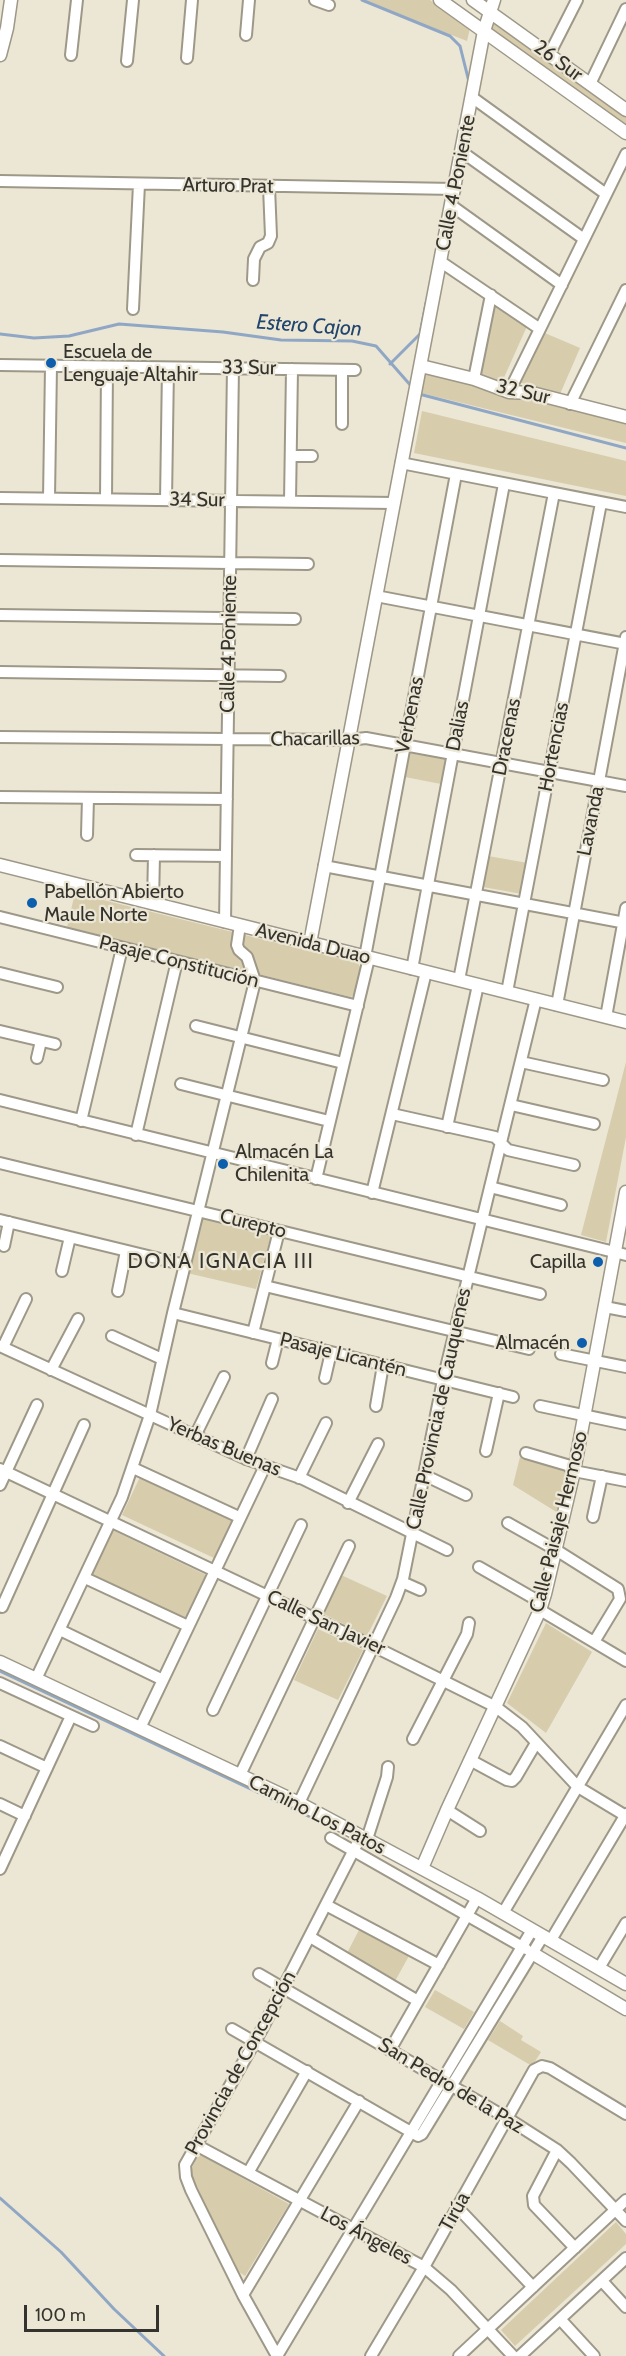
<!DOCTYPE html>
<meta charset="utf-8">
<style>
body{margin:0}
#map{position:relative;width:626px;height:2356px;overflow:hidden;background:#ece6d5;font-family:Cabin,sans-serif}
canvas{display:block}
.scale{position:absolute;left:24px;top:2305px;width:135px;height:27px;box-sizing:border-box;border:3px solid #35332d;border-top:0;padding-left:8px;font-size:18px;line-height:21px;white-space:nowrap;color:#35332d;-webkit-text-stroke:4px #ece6d5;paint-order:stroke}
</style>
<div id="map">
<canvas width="626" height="2356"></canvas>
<div class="scale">100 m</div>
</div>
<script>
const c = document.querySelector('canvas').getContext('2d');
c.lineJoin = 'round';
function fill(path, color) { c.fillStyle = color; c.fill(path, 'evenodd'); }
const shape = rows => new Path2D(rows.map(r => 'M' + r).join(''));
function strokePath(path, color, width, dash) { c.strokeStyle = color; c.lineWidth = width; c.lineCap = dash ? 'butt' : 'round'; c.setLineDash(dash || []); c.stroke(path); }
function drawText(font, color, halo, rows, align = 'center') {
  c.font = font + ' Cabin,sans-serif'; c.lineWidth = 4.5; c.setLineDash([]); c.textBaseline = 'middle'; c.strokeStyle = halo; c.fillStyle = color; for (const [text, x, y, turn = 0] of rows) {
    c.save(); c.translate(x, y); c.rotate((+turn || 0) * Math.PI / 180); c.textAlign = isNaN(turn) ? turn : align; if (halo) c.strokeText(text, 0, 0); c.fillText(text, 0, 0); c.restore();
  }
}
const green = shape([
 [361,0,430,0,470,28,467,41],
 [495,23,626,115,626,126,493,32,492,27],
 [493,301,528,324,502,382,478,376],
 [533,328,580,348,560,394,508,379],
 [424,373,626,422,626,443,421,393],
 [422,411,626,461,626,496,414,453],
 [409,753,446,759,441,784,405,777],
 [488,856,528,863,522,894,483,887],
 [75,893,358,963,362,971,356,993,351,997,67,927],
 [626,1062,626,1137,606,1242,581,1235],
 [202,1215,272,1232,256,1289,187,1273],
 [520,1457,569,1469,558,1513,513,1485],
 [140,1477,233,1521,214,1558,122,1515],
 [112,1530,208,1576,187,1621,91,1576],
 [341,1575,387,1596,367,1636,322,1613],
 [546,1623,592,1652,546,1733,507,1703],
 [318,1629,363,1650,338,1700,294,1680],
 [359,1930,410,1954,394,1983,346,1955],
 [435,1990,474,2012,464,2029,425,2007],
 [500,2021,523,2036,521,2040,541,2052,532,2066,488,2040],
 [201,2155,289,2204,245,2276,239,2272,192,2179,192,2168,196,2159],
 [616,2222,626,2234,626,2244,515,2346,501,2330]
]);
const stream = shape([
 [362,0,450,36,460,46,469,82],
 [0,334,34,338,69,336,119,324,223,332,281,340,352,341,376,346,412,387],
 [390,364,420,334,426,303],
 [419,394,626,448],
 [0,1671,323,1823],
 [0,2198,61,2252,114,2309,164,2356]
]);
const minor = shape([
 [315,0,329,5],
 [246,35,249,0],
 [71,55,77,0],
 [549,55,577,0],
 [187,58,192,0],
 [127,61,133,0],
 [590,84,626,9],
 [473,98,606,194],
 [462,152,584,239],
 [0,181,455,189],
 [452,206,562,285],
 [441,262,540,329],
 [253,280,254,259,260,247,268,243,271,236,269,187],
 [133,309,139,184],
 [0,365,355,370],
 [342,370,342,424],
 [474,379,491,295],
 [509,392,626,154],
 [570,404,626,290],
 [291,456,312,456],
 [401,463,626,507],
 [0,498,394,503],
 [49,498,51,366],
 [106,499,107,367],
 [166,500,168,368],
 [290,501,292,369],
 [0,560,308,564],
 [376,596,626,644],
 [0,615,295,619],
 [0,672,280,676],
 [0,737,228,739,349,740,366,738,626,786],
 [0,797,227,799],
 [87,835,88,798],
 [136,855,226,856],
 [324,866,626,923],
 [153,904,154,855],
 [0,917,358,1006],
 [225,922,233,367],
 [365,957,456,474],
 [412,969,504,484],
 [0,973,57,987],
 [459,980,554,493],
 [507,992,601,503],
 [557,1005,626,637],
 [606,1017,626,908],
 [196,1026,343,1063],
 [0,1031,55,1044],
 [37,1058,41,1041],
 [521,1062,603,1080],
 [181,1084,329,1121],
 [0,1100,626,1255],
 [511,1105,594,1124],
 [392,1114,495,1137,508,1150,574,1165],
 [81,1121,122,948],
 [447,1127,478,985],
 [136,1135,177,961],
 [0,1163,540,1294],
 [316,1179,369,958],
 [490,1187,561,1205],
 [372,1193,426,972],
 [0,1220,185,1265],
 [4,1246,9,1222],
 [62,1271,70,1237],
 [265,1286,529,1349],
 [118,1291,126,1251],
 [605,1307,626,1311],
 [173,1313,513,1397],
 [253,1333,279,1231],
 [112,1336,162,1359],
 [0,1346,246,1459,303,1479,447,1550],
 [3,1347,26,1299],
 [561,1354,626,1367],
 [272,1363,278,1339],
 [51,1370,78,1319],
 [325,1378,331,1352],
 [376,1406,383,1365],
 [540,1406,626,1424],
 [195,1436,224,1377],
 [486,1451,499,1393],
 [526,1453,567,1465,574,1471,626,1481],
 [246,1459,272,1399],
 [133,1468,239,1517],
 [0,1469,373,1646,496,1707,522,1727,578,1787,626,1816],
 [424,1475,466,1495],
 [299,1478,326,1423],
 [0,1485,37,1405],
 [348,1503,378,1444],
 [593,1517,602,1476],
 [508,1523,556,1550,618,1589,620,1599,594,1642],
 [479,1567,542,1603],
 [85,1578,188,1626],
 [402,1582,420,1590],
 [2,1607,84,1425],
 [540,1610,626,1661],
 [60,1630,163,1680],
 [36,1679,122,1497,150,1415,173,1313,255,981,247,957,239,950,237,945,240,925],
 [0,1683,93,1726],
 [213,1710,301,1525],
 [140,1728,265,1466],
 [413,1739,467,1634,469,1623],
 [0,1746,47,1768],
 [470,1760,507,1780,512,1781,516,1777,536,1743],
 [240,1775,349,1546],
 [299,1803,396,1598,403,1579,443,1380,536,999],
 [0,1804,25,1816],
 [447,1810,480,1831],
 [331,1838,526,1949],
 [367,1839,387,1777,388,1767],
 [0,1869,71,1716],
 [326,1905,439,1965],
 [503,1913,626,1705],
 [310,1937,418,2001],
 [551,1940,626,1814],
 [599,1968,626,1923],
 [259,1974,507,2118,557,2150,571,2163,626,2221],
 [232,2029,418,2136,422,2134,543,1936],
 [390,2050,477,1898],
 [196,2145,424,2267,451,2290,513,2356],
 [557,2150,533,2196,534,2205,575,2248],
 [248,2173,307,2071],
 [457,2207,533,2287],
 [602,2281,626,2307],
 [243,2295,359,2101],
 [560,2319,594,2356],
 [277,2356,243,2295,191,2190,186,2177,185,2165,262,2029,361,1836],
 [277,2356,532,1930],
 [371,2356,424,2267,534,2070,542,2066,550,2068,626,2114],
 [459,2356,626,2200],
 [520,2356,626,2258]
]);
const tertiary = shape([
 [440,0,626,133],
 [473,0,626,110],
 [0,55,7,28,11,0],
 [421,366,474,379,509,392,532,393,626,417],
 [0,865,626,1022],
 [310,943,484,31,494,0],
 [0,1662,299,1803,477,1898,626,1984],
 [422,1868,447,1810,540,1610,545,1594,574,1471,626,1192],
 [532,1953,626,2009]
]);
const markers = [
 [51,363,6,"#0d5eac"],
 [32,903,6,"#0d5eac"],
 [223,1164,6,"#0d5eac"],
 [598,1262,6,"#0d5eac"],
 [582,1343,6,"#0d5eac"]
];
const streetNames = [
 ["26 Sur",558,61,36],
 ["Calle 4 Poniente",456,183,-79],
 ["Arturo Prat",228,186,1],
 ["33 Sur",249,368,1],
 ["32 Sur",523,392,13],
 ["34 Sur",197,500,1],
 ["Calle 4 Poniente",229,644,-89],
 ["Verbenas",410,715,-79],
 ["Dalias",458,726,-79],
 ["Dracenas",507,737,-79],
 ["Chacarillas",315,739,-1],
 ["Hortencias",554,747,-79],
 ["Lavanda",591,821,-79],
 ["Avenida Duao",313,944,14],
 ["Pasaje Constitución",179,962,14],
 ["Curepto",253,1224,14],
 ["Pasaje Licantén",343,1355,14],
 ["Calle Provincia de Cauquenes",439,1409,-78],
 ["Yerbas Buenas",224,1447,23],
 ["Calle Paisaje Hermoso",559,1522,-76],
 ["Calle San Javier",326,1623,25],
 ["Camino Los Patos",317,1815,27],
 ["Provincia de Concepción",241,2063,-61],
 ["San Pedro de la Paz",451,2086,31],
 ["Tirúa",455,2212,-61],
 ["Los Ángeles",366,2236,28]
];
const poiNames = [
 ["Escuela de",63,352],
 ["Lenguaje Altahir",63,375],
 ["Pabellón Abierto",44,892],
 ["Maule Norte",44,915],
 ["Almacén La",235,1152],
 ["Chilenita",235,1175],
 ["Capilla",586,1262,"right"],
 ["Almacén",570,1343,"right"]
];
const waterNames = [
 ["Estero Cajon",309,326,4]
];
const neighbourhoodNames = [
 ["DONA IGNACIA III",221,1262]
];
fill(green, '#d7ccac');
strokePath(stream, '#8fa7c4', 3);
strokePath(minor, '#9e9888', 14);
strokePath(tertiary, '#9e9888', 15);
strokePath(minor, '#fff', 10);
strokePath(tertiary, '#fff', 12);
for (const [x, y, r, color] of markers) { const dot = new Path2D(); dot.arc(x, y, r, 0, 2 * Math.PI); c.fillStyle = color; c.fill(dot); strokePath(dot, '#ece6d5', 2); }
drawText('20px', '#35332d', '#ece6d5', streetNames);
drawText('20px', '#35332d', '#ece6d5', poiNames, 'left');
drawText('italic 21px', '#22456d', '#ece6d5', waterNames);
c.letterSpacing = '1.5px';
drawText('21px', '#35332d', '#ece6d5', neighbourhoodNames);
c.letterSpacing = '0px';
</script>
